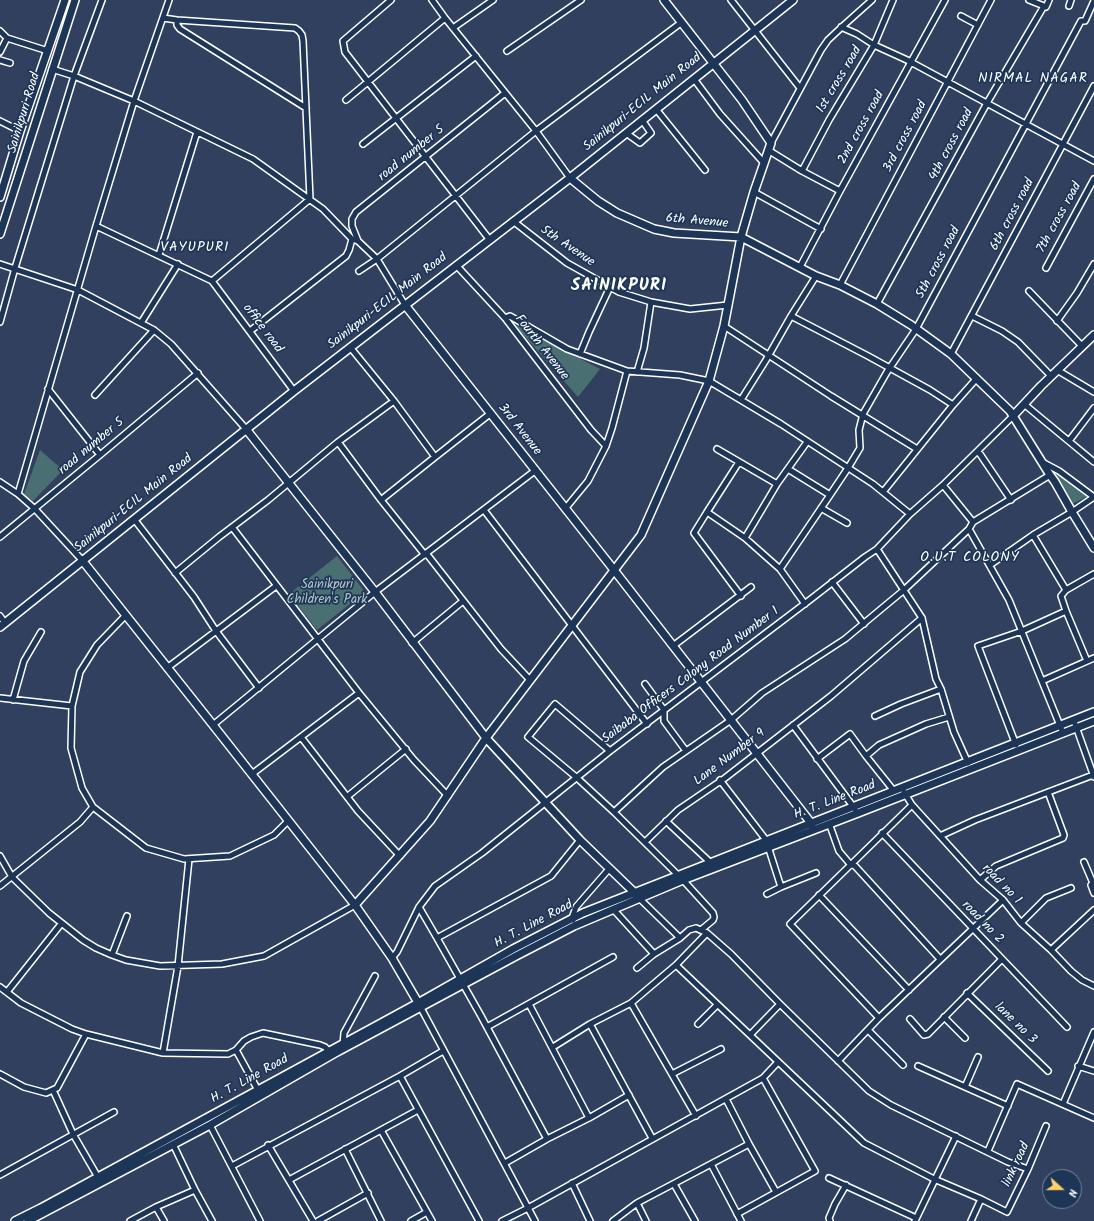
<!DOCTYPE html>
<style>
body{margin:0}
#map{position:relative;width:1094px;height:1221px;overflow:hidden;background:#31405e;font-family:Kalam,sans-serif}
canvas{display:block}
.north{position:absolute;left:1042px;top:1169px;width:40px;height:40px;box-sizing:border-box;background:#1d3557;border:1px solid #77869a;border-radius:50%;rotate:111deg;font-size:11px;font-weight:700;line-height:16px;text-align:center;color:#fff}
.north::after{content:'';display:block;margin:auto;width:14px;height:18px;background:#ffd166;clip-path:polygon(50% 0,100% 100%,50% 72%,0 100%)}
</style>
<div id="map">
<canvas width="1094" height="1221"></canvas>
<div class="north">N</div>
</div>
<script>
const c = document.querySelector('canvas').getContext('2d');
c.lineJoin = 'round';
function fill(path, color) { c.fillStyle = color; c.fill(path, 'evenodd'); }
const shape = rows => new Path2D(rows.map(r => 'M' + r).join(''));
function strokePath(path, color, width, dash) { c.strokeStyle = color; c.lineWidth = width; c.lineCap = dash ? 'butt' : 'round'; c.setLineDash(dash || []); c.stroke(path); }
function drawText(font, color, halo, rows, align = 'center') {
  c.font = font + ' Kalam,sans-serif'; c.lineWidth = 3.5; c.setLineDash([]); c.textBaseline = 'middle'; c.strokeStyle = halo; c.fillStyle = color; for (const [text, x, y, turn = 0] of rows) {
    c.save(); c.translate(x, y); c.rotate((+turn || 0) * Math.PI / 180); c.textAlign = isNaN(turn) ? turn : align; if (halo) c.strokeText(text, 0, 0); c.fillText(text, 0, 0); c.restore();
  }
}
const green = shape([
 [515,325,600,369,578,397],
 [40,450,63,470,33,501,24,494],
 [1051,469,1058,472,1088,496,1072,504],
 [337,556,365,592,317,630,289,594]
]);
const street = shape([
 [391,0,343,41,345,52,489,239],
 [432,0,445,18,536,131,570,178],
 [731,0,800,88],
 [1029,0,1044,6],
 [1069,6,1071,0],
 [961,16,978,25],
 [177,20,177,25,180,29,306,108],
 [841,27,857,34,874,45,907,60,1094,161],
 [453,28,493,0],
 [0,31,7,38,48,51],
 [507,51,581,0],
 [0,52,7,38],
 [0,60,10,63],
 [52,69,74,76,134,101,253,159,323,209,352,239,358,241,377,259,405,305],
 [694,79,720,114,764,163],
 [346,100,445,18],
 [656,109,705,170],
 [0,121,20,131],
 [626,133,640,143,651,133,642,120],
 [771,143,821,50,828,40,844,25,872,0],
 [363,144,476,56],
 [768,150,802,171,840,191],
 [802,171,829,120,874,45,893,0],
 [754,192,821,229],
 [513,221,567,263,619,292,651,302,690,309,728,305],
 [96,226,212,281,310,199,303,41,302,35,299,31,295,28,177,20,163,18],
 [358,241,352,226,352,219,356,212,505,93],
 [159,255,197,132],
 [0,264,78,290,154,330,171,344,246,429],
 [456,265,505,318,591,430,606,446],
 [800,267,840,191,945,0],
 [1046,268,1094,179],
 [359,271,377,259,536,131,682,22],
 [212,281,294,391],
 [840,285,991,0],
 [1029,291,1082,346],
 [877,304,987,103,1044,6,1046,7,1049,0],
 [791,316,868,356,930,390,953,405],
 [972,316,1002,331,1018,342,1051,376],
 [505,318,510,316,567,349,627,371,680,375,709,381,781,424,873,484,910,514],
 [1057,321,1077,293,1094,264],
 [0,322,15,268,74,76,102,0],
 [141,323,178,264],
 [724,326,831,396,917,449],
 [250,331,346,256,349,250,352,239],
 [350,347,394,401],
 [580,354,589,332,610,287],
 [951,354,1094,86],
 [1057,370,1094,392],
 [637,372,644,348,651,302],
 [48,389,100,455],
 [95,395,154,330],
 [741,400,766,360,791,316,816,276],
 [1024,404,1094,462],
 [1069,441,1094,408],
 [338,442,381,500,435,457],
 [717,449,777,484],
 [977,452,980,454,1011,500],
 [739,462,707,512,745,538,777,484,807,442],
 [1042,462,1059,471,1094,497],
 [788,469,830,495,848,468,860,448,859,430,863,414,887,372,916,329,1081,21,1085,21,1094,1],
 [0,482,18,494,35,509,82,560],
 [943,485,973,522],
 [883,492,953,405,977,378],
 [18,494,96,226,134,101,169,0],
 [381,500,425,555],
 [821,508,847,523],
 [565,509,588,481,606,446,612,428,627,371],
 [484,510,647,724],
 [707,512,694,533,741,596],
 [134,519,194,597,216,631,259,688],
 [232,527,359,693,414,760,448,796],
 [969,529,1009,600,1063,733],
 [1033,535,1066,590],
 [0,537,100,455,198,373],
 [745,538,780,569,805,604],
 [877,549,922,618,936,679,941,689,954,732,968,763],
 [426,553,501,649,530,680],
 [990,565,1033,535,1072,512,1094,497],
 [780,569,830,495],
 [175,573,219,537,268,500,338,442,394,401,435,457,491,413],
 [832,582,864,624],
 [0,616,5,623],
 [125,616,97,645,80,672,72,706,71,748,82,788,93,807,146,848,184,859,230,856,274,835,288,821],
 [412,643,463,601],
 [673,646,751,587],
 [1087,661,1066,611,1061,596,1066,590,1094,574],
 [167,668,276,586],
 [1042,681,1094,658],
 [645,684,664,710,664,721,686,751],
 [0,698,72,706],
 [13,700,24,661,41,632],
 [875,716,901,704,941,689],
 [1074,721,1094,777],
 [213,725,375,592,536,470],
 [793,725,855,809],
 [301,737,358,811,400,856],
 [1016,745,978,646,1022,631,1066,611],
 [610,751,555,704,528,737,576,777,614,812,683,880,713,913,714,917,713,920,701,930],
 [866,756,894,791],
 [817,759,850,734,866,756,879,745,926,724,949,717],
 [252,774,359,693],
 [720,780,766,840,781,887,767,894],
 [904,792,912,805,980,880,1003,900,1021,923,1051,950,1071,971,1082,980,1094,986],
 [348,796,406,749],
 [614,812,663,767,731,720,762,693,845,639,904,590,969,529,973,522,1050,475],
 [666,821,712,864],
 [829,823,839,851,850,864,855,866,940,959],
 [882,833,1067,1027],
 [940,836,975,820,1093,775],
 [645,842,678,810,725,778,831,696,922,618],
 [0,856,12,877,49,913,83,940,96,948,112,955,126,960,160,966,222,964,264,956,355,905],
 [1084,862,1093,883,1091,885,1094,893],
 [980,880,996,866,1063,838,1064,835,1048,792],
 [0,886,80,822,93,807],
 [781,887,816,873],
 [819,895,909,990],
 [639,898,680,938],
 [419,907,437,938],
 [613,909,654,954],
 [573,920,572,918,576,907,609,869],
 [1021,923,1046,898,1071,888],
 [1051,950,1094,910],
 [112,955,127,916],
 [392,958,397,952,419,907,435,886,482,853,610,751,811,599,865,557,877,549,910,514,943,485,1013,416],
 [676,965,864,1143,934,1179,981,1199,1007,1212,1028,1169,1046,1126],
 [637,968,654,954,680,938,689,930,696,928,707,933,731,954,780,1004,869,1091,891,1105,1008,1162,1028,1169],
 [0,987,21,1003,72,1029,86,1034,163,1053,228,1054,236,1050,244,1041,251,1037,263,1033,320,1045,325,1047,331,1053],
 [7,992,61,924],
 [967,993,1048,1071],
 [631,1003,696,1116],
 [529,1004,589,1118],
 [421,1008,535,1221],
 [944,1017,965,1038],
 [879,1018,790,924,912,805],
 [910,1019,924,1035,928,1034,1002,959],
 [590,1024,652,1138],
 [698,1024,717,1005],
 [487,1027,613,957],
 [868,1030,903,1065],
 [750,1035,780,1004],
 [343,1045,344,1033,375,976],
 [553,1047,590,1024,631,1003,676,965,707,933],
 [236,1050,259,1092],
 [163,1053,178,966,189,859],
 [838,1061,879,1018,1003,900],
 [918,1066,1008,1106],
 [1078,1066,1094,1071],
 [0,1074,24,1087,46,1093,57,1088,86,1034],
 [672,1074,721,1049],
 [400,1076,479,1221],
 [965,1087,978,1057],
 [53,1090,73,1134,99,1179],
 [726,1099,749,1144,776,1192],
 [1063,1104,1094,1032],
 [210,1125,260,1221],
 [381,1130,432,1221],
 [547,1139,481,1016,437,938,551,876,580,840],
 [173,1144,195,1190,212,1221],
 [268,1145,313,1221],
 [345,1149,381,1221],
 [988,1151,1017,1084,1094,1118],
 [505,1163,547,1139,589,1118,629,1095],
 [711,1164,741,1221],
 [232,1166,400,1076,443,1051],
 [0,1175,114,1112],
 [829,1178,916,1218],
 [289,1180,418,1110],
 [572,1183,590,1221],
 [674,1184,695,1221],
 [637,1203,646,1221],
 [156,1207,164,1221],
 [737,1214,815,1171,763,1078],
 [130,1221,156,1207,195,1190],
 [318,1221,368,1193],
 [411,1221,427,1212],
 [502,1221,528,1208,763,1078,778,1062],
 [613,1221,637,1203,749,1144],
 [830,1221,829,1218,835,1204,846,1185],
 [915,1221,956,1136],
 [971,1221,981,1199]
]);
const secondary = shape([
 [570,178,598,201,617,213,654,229,674,233,741,237,816,276,840,285,877,304,911,325,951,354,1010,411,1050,475,1055,482,1072,512,1094,548],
 [0,197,20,131,65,0],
 [0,234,75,0],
 [405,305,614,570,811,823,812,827],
 [1013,416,1041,386,1094,335],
 [246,429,375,592,486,738,580,840,637,895],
 [82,560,213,725,355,905,392,958,420,1006],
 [0,627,294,391,570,178,793,0],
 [355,905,430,821,486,738,641,535,709,381,724,326,741,237,754,192,771,143,742,100,664,0],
 [15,1221,41,1208,418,1003,513,949,583,913,1094,712],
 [28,1221,210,1125,337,1052,516,956,574,926,683,880,858,813,1094,721]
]);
const streetNames = [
 ["1st cross road",840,80,-59],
 ["Sainikpuri-ECIL Main Road",643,103,-39],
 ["Sainikpuri Road",25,113,-73],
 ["2nd cross road",862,128,-61],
 ["3rd cross road",906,137,-62],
 ["4th cross road",952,145,-62],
 ["road number 5",412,154,-39],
 ["6th cross road",1013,215,-62],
 ["7th cross road",1060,218,-61],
 ["6th Avenue",697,222,5],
 ["5th Avenue",567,247,34],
 ["5th cross road",939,263,-62],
 ["Sainikpuri-ECIL Main Road",388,302,-38],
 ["office road",262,329,53],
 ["Fourth Avenue",541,348,52],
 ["3rd Avenue",519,430,52],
 ["road number 5",92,447,-40],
 ["Sainikpuri-ECIL Main Road",134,504,-39],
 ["Saibaba Officers Colony Road Number 1",691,676,-37],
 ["Lane Number 9",730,758,-37],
 ["H. T. Line Road",835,801,-21],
 ["road no 1",1001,885,46],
 ["road no 2",982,923,46],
 ["H. T. Line Road",534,925,-28],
 ["lane no 3",1015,1024,44],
 ["H. T. Line Road",250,1080,-29],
 ["link road",1017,1165,-65]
];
const parkNames = [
 ["Sainikpuri",327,586],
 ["Children's Park",327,601]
];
const neighbourhoodNames = [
 ["NIRMAL NAGAR",1033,80],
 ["VAYUPURI",195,249],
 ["O.U.T COLONY",970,559]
];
const districtNames = [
 ["SAINIKPURI",619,287]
];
fill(green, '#496f72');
strokePath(street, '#fff', 8);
strokePath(secondary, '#fff', 10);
strokePath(street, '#1d3557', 5);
strokePath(secondary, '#1d3557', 7);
drawText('13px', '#fff', '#1d3557', streetNames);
drawText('13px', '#b6c5c7', '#1d3557', parkNames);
c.letterSpacing = '1px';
drawText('14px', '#fff', '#1d3557', neighbourhoodNames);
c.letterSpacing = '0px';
c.letterSpacing = '1px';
drawText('bold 17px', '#fff', '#1d3557', districtNames);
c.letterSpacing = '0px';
</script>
